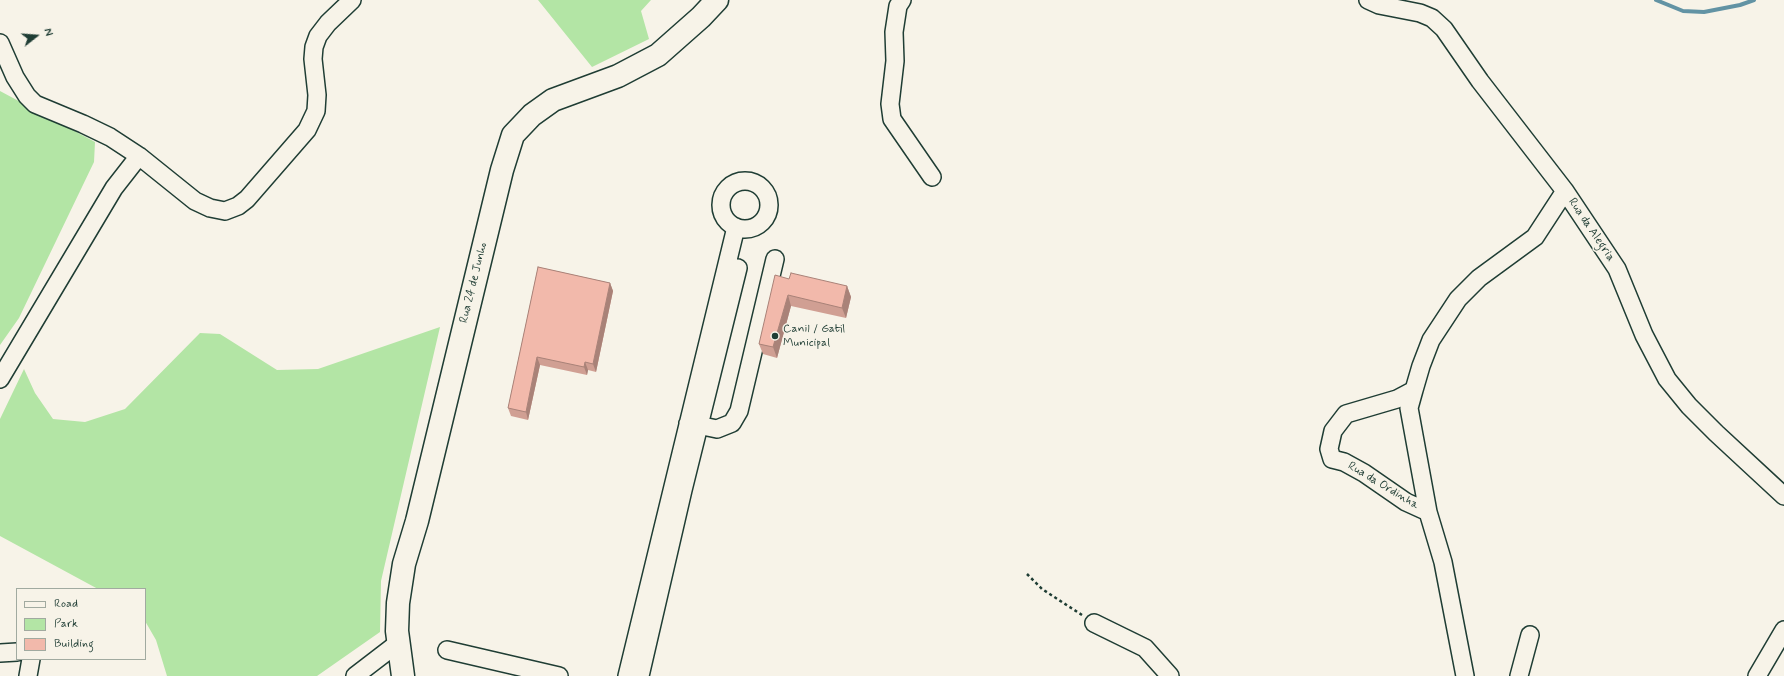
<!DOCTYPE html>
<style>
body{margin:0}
#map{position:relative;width:1784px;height:676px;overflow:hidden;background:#f7f3e8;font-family:Mynerve,sans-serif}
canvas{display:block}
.legend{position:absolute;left:16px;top:588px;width:130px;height:72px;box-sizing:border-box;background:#f7f3e8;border:1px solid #a1aaa0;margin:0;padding:5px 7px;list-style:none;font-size:12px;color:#1f3d34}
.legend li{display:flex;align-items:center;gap:8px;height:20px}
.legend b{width:20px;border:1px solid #a1aaa0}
.north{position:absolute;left:16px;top:16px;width:40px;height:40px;-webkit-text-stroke:3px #f7f3e8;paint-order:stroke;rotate:73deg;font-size:11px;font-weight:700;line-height:16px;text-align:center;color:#1f3d34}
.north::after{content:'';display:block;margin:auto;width:14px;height:18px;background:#1f3d34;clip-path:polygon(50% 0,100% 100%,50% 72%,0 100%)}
</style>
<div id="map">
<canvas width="1784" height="676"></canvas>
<ul class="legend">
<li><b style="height:5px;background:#f7f3e8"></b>Road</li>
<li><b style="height:11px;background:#b3e5a5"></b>Park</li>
<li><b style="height:11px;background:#f2b9ab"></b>Building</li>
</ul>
<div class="north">N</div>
</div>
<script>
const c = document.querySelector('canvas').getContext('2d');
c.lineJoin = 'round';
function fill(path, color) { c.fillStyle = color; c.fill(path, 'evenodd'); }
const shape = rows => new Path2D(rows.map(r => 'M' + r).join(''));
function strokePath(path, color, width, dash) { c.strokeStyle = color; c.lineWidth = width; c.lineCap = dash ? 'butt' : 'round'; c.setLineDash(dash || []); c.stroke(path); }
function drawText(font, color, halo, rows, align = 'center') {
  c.font = font + ' Mynerve,sans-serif'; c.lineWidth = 3; c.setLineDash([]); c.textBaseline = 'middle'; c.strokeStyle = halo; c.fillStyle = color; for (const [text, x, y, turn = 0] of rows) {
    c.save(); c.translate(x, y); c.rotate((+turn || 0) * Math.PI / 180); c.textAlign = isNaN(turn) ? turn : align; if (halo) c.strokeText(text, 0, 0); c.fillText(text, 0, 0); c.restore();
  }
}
const green = shape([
 [538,0,651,0,641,11,649,39,592,67],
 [0,91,95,142,94,162,19,318,0,345],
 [440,327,381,581,380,632,317,676,167,676,156,640,145,621,145,589,98,589,0,536,0,419,24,369,35,393,53,419,85,422,125,409,200,333,220,334,277,370,318,369]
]);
const stream = shape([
 [1656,0,1683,11,1704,12,1740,5,1754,0]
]);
const path = shape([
 [1027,574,1042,589,1082,615]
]);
const minor = shape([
 [902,0,898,6,894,32,895,61,890,104,892,119,932,177],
 [1368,0,1379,5,1420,13,1432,18,1444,29,1480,81,1565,191,1617,269,1644,335,1667,379,1689,406,1716,433,1784,496],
 [0,43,15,77,27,96,35,104,83,124,110,137,139,156,195,201,210,208,225,211,238,206,247,199,307,130,316,111,317,95,313,59,314,47,318,36,328,23,352,0],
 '721 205a24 24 0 1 1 48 0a24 24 0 1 1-48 0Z',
 [0,379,114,188,139,156],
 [1414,390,1409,408,1428,512],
 [688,423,717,429,732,423,739,411,775,259],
 [1094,623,1145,648,1170,676],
 [447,650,559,676],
 [0,653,17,652],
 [28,676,31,659],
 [355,676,398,643],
 [627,676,736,227],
 [640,676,683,490,738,268],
 [1465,676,1443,562,1428,512,1406,502,1364,473,1344,462,1332,459,1329,449,1333,431,1346,414,1397,399,1414,390,1421,366,1431,340,1458,299,1479,278,1535,237,1565,191],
 [1519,676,1530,635],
 [1757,676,1784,630]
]);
const major = shape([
 [403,676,397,631,398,603,404,564,417,521,502,170,513,135,532,115,553,100,618,76,658,55,701,17,717,0]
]);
const wall = shape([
 [538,267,610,283,613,291,596,372,588,370,587,375,540,365,528,420,511,416,508,408],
 [789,279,847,286,851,297,846,318,791,306,777,358,763,354,759,344]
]);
const shadedWall = shape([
 [610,283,613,291,596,372,593,364],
 [847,286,851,297,846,318,842,308],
 [788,295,791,306,777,358,773,347],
 [537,357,540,365,528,420,526,412],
 [585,362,588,370,587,375,584,367]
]);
const building = shape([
 [538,267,610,283,593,364,585,362,584,367,537,357,526,412,508,408,538,267],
 [791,273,847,286,842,308,788,295,773,347,759,344,775,275,789,279,791,273]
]);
const markers = [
 [775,336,4,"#1f3d34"]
];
const streetNames = [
 ["Rua da Alegria",1591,230,56],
 ["Rua 24 de Junho",474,283,-76],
 ["Rua da Ordinha",1383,486,31]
];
const poiNames = [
 ["Canil / Gatil",783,329],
 ["Municipal",783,343]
];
fill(green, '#b3e5a5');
strokePath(stream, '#6293a4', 4);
strokePath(minor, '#1f3d34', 20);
strokePath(major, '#1f3d34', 25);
strokePath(path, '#1f3d34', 2.5, [3, 3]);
strokePath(minor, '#f7f3e8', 17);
strokePath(major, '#f7f3e8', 22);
fill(wall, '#d09f93');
fill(shadedWall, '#a98278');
fill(building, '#f2b9ab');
strokePath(building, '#a98278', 1);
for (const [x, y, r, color] of markers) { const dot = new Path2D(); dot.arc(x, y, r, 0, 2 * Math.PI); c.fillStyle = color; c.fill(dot); strokePath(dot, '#f7f3e8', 1.5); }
drawText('12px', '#1f3d34', '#f7f3e8', streetNames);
drawText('12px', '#1f3d34', '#f7f3e8', poiNames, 'left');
</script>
